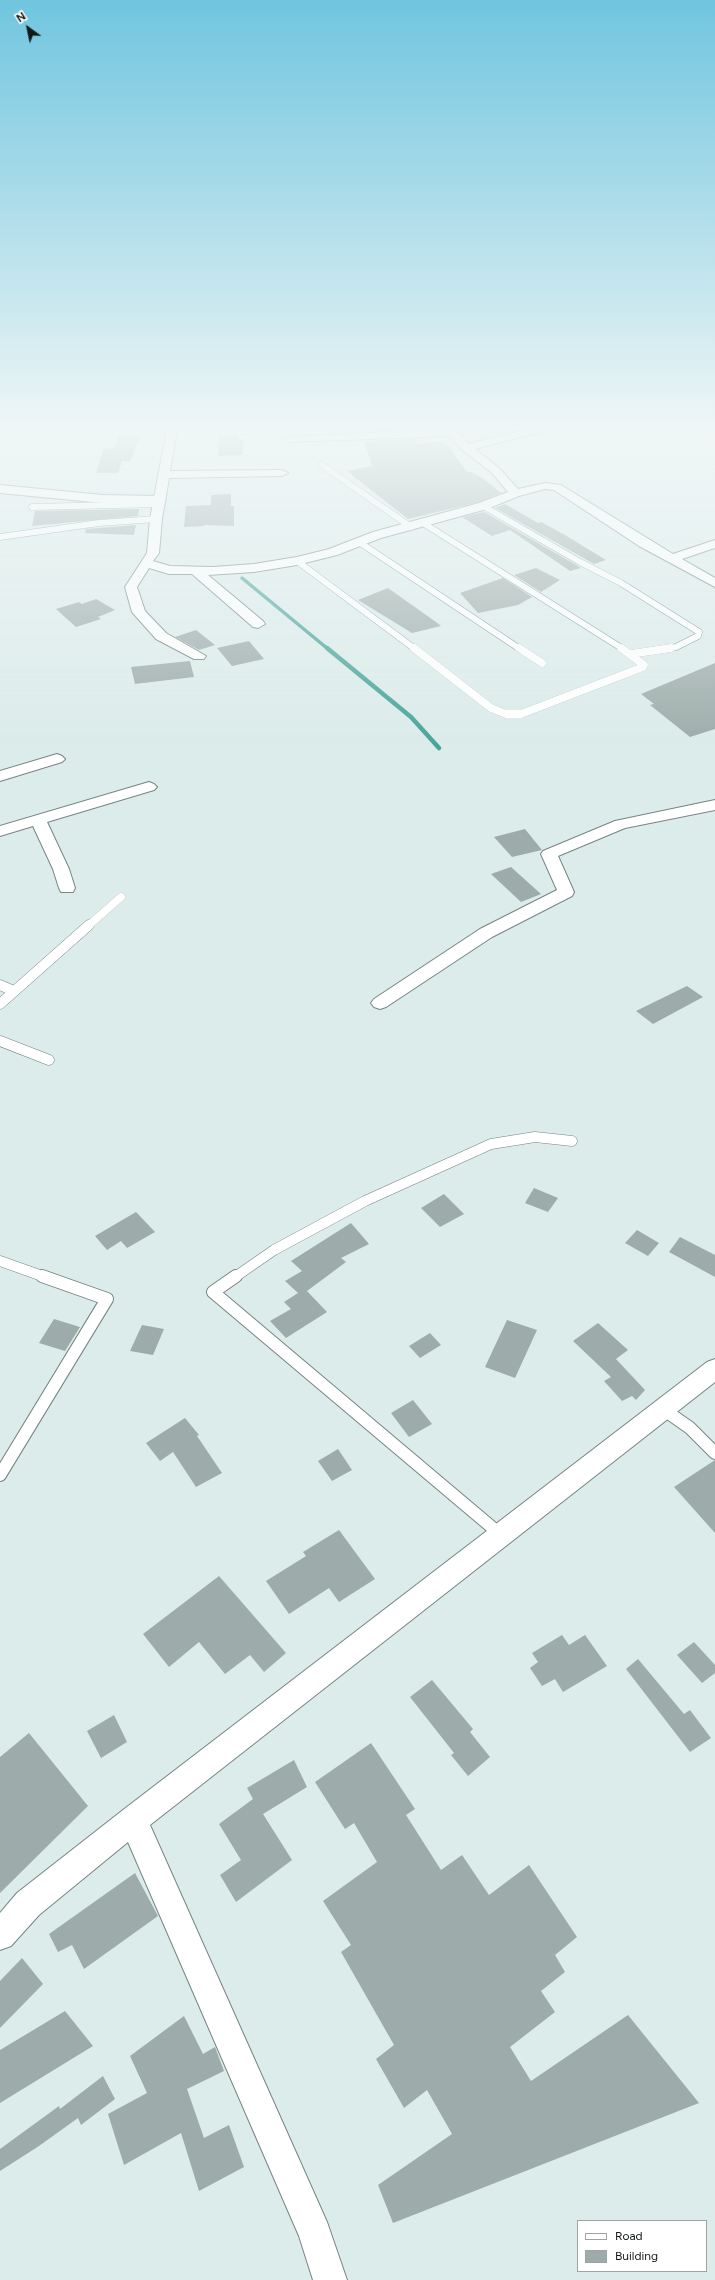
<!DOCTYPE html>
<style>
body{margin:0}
#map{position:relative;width:715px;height:2280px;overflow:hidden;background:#dcecea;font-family:Figtree,sans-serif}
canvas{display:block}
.legend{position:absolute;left:577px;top:2220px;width:130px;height:52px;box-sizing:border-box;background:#fff;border:1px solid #a1a3a3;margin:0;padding:5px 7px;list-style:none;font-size:12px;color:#131918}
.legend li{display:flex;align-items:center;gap:8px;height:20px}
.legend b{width:20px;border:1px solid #a1a3a3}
.north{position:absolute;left:8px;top:8px;width:40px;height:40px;-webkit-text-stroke:3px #fff;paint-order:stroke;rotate:327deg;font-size:11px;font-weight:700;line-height:16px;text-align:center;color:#131918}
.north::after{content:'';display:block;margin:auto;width:14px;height:18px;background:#131918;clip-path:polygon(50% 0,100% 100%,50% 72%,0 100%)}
</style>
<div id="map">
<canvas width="715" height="2280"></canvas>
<ul class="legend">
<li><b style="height:5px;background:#fff"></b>Road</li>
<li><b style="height:11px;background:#9dacaa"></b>Building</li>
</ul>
<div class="north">N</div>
</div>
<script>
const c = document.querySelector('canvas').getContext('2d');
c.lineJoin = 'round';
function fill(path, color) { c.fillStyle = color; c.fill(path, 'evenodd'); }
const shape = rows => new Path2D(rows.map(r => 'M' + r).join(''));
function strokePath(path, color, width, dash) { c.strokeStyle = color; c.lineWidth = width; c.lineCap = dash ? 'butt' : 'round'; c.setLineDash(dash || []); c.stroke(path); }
const built = shape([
 [456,429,564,429,477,449]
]);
const streamFar1 = shape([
 [242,578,328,649]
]);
const stream = shape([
 [327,648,411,717,439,748]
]);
const building = shape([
 [364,429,413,429,363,432],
 [119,435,140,436,130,462,122,461,118,473,96,473,104,448,114,449],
 [219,436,238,436,238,439,243,439,243,455,218,456],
 [415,439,416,444,442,441,449,447,467,472,471,472,484,479,501,493,479,502,408,519,347,471,372,466,364,441],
 [231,494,231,506,234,506,234,526,204,525,204,526,184,527,186,506,211,505,211,495],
 [505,504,538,523,541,522,565,535,606,560,594,564,495,508],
 [139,509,138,516,32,526,35,511],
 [484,512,578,566,581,568,570,571,510,530,492,536,462,517],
 [136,525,134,535,85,533,86,529],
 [536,568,560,580,541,592,514,575],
 [503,578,532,597,518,605,478,613,460,593],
 [388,588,436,622,441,626,412,633,358,600],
 [96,599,115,610,98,617,101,619,76,627,56,609,79,602,82,604],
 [196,630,215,645,199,650,175,637],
 [249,641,264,659,232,666,217,648],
 [190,661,194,677,135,684,131,667],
 [715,663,715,729,690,737,650,705,654,704,641,694],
 [525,829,542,850,512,857,494,837],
 [511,867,541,894,521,902,491,874],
 [687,986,703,997,653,1024,636,1011],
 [534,1188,558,1198,548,1212,525,1203],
 [444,1194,464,1214,440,1227,421,1208],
 [136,1212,155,1232,127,1248,121,1241,107,1250,95,1236],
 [351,1223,369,1244,341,1258,346,1262,307,1291,327,1312,286,1338,270,1321,291,1309,284,1302,298,1293,285,1281,302,1271,291,1261],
 [637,1230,659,1243,648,1256,625,1243],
 [680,1237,715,1255,715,1277,669,1252],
 [54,1319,80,1327,65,1351,39,1343],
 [507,1320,537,1330,515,1378,485,1367],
 [598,1323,628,1350,616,1359,645,1390,636,1400,632,1396,622,1401,604,1381,611,1377,573,1341],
 [142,1325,164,1329,153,1355,130,1351],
 [430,1333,441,1345,420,1358,409,1346],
 [413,1400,432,1424,409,1437,391,1413],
 [185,1418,199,1435,197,1436,222,1473,196,1487,173,1452,160,1461,146,1443],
 [338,1449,352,1470,332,1481,318,1461],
 [715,1460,715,1533,674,1487],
 [339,1530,375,1579,339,1602,329,1588,289,1614,266,1581,306,1556,303,1552],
 [219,1576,286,1653,264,1672,250,1655,225,1674,199,1642,169,1667,143,1634],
 [562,1635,569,1645,585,1635,607,1666,563,1692,555,1679,542,1686,530,1668,538,1662,532,1653],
 [694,1642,715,1665,715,1673,702,1683,677,1655],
 [638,1659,684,1714,690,1710,711,1738,690,1752,626,1669],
 [432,1680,473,1729,470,1732,490,1757,468,1776,451,1755,454,1753,410,1697],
 [114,1715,127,1742,101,1758,87,1731],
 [29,1733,88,1806,0,1893,0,1757],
 [371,1743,415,1809,406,1815,441,1870,462,1855,489,1895,529,1865,577,1937,555,1955,565,1972,541,1991,555,2012,510,2047,531,2081,628,2015,699,2103,393,2223,378,2185,452,2134,427,2090,404,2108,376,2059,394,2045,341,1952,351,1945,323,1901,377,1862,354,1823,345,1829,315,1782],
 [294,1760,307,1787,263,1814,292,1860,236,1902,220,1875,241,1860,219,1824,253,1799,247,1788],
 [135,1873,158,1916,84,1969,72,1945,58,1952,49,1934],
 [22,1958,43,1984,0,2028,0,1981],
 [65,2011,93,2046,0,2103,0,2050],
 [184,2016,203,2054,215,2047,224,2071,187,2089,204,2138,229,2125,244,2167,199,2191,181,2133,124,2165,108,2114,147,2093,130,2056],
 [103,2076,115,2099,81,2125,78,2118,39,2146,0,2171,0,2149,59,2106,60,2109]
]);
const laneFar3 = shape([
 [322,465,411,527],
 [483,506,580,562,621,583,699,632,698,636,676,647,665,649],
 [32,507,159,504],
 [423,523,623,649],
 [0,537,99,523,156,519],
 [359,542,520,649],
 [297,561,415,649]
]);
const laneFar2 = shape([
 [414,648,491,708,506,714,521,714,643,667,644,665,621,648],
 [519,648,542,663],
 [631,654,671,648],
 [88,926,121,897]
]);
const laneFar1 = shape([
 [0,985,14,991],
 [0,1004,89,925],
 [0,1041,49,1060],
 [0,1261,45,1277],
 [235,1277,274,1250,365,1201,491,1144,535,1137,572,1141]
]);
const lane = shape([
 [236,1276,213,1292,501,1535],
 [663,1409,690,1428,715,1453],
 [0,1475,107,1299,42,1276]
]);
const street = shape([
 [167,429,177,429,170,471,282,470,288,473,282,476,169,478,162,519,159,553,153,561,170,566,213,567,254,564,297,557,329,549,373,532,479,503,508,492,491,472,462,450,450,436,290,442,285,439,286,437,455,429,469,444,529,429,545,429,544,431,475,449,499,468,518,489,545,483,561,485,673,554,715,540,715,548,682,559,715,578,715,587,639,546,554,490,545,489,519,496,487,509,381,538,337,555,297,565,254,572,208,575,263,621,265,624,258,628,253,627,192,574,169,574,149,568,137,587,145,611,166,633,206,656,204,659,194,659,156,639,132,612,125,587,147,553,150,519,167,429],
 [57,754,62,756,65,759,62,762,0,781,0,771,57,754],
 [149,782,154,784,157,787,154,790,47,822,69,869,75,888,73,892,61,892,59,888,53,869,33,826,0,836,0,826,149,782],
 [715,800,715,810,625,828,558,856,574,892,572,896,492,937,386,1007,380,1009,374,1007,371,1003,374,999,480,929,557,890,541,854,543,851,615,821,715,800],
 [715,1359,715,1382,150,1825,327,2222,347,2280,313,2280,299,2236,128,1842,39,1915,11,1946,0,1950,0,1913,17,1893,123,1810,707,1362,715,1359]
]);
const secondary = shape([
 [0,485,103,495,160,496,166,500,160,504,103,503,0,493,0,485]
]);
fill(built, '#c7e1dd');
strokePath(streamFar1, '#47a49a', 3.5);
strokePath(stream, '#47a49a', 4.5);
fill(building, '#9dacaa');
strokePath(laneFar3, '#768582', 7);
strokePath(laneFar2, '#768582', 8);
strokePath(laneFar1, '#768582', 11);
strokePath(lane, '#768582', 14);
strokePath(street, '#768582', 2);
strokePath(secondary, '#768582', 2);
strokePath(laneFar3, '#fff', 6);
strokePath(laneFar2, '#fff', 8);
strokePath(laneFar1, '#fff', 10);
strokePath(lane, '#fff', 12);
fill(street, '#fff');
fill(secondary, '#fff');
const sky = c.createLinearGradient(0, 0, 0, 748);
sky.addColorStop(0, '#70c5df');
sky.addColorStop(0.57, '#eff6f6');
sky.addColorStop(1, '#eff6f600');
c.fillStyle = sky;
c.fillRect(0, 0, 715, 748);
</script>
